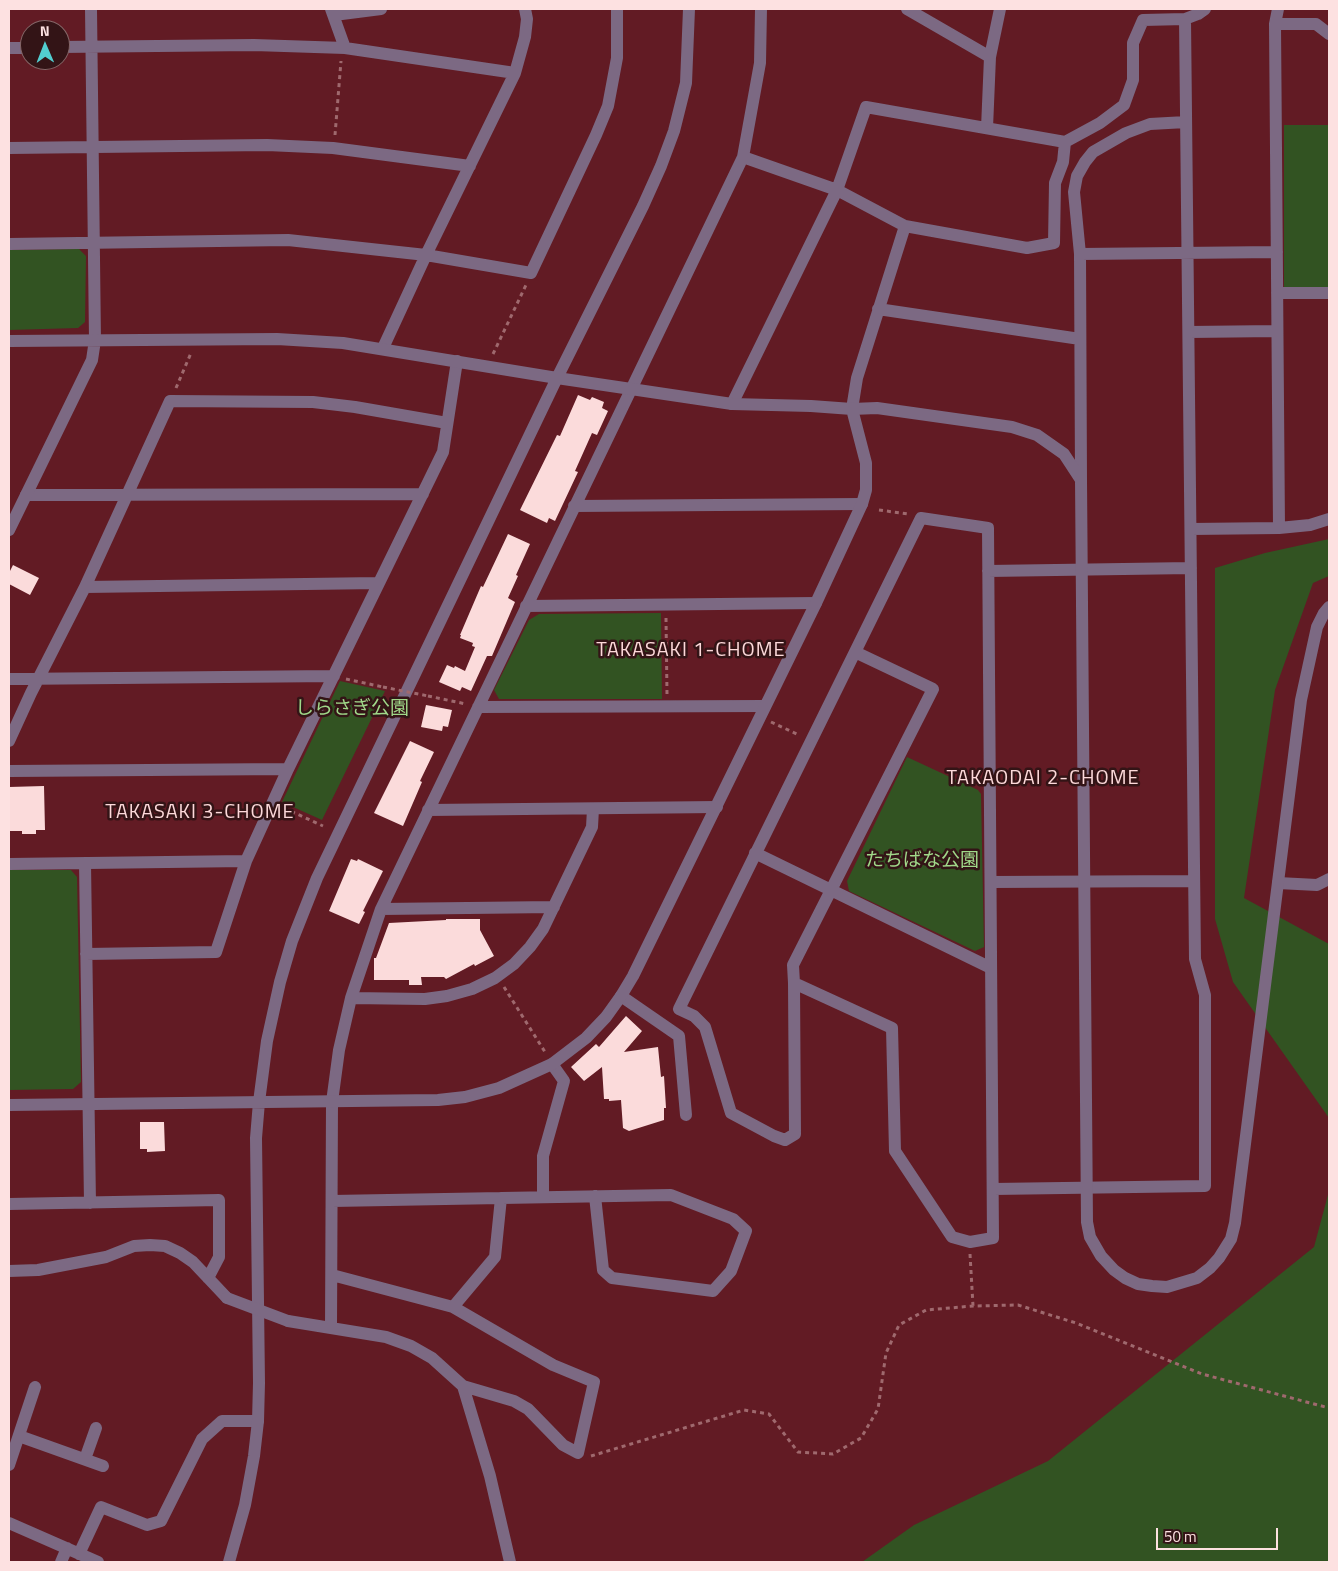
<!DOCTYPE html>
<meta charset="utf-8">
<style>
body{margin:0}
#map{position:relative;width:1338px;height:1571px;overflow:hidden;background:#621b24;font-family:"Titillium Web",sans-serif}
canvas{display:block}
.frame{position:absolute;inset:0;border:10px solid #fde1e1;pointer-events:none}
.north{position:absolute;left:20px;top:20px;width:50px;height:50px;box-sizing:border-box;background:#331416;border:1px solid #846667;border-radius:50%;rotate:359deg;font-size:14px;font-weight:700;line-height:20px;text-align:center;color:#fde1e1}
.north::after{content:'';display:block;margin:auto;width:18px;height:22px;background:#52cdcf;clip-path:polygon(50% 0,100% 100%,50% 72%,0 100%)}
.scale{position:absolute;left:1156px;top:1528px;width:122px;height:22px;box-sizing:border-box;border:2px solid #fde1e1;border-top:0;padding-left:6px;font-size:15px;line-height:18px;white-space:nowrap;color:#fde1e1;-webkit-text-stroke:4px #331416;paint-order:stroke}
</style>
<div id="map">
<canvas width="1338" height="1571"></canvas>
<div class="frame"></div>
<div class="north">N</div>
<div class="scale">50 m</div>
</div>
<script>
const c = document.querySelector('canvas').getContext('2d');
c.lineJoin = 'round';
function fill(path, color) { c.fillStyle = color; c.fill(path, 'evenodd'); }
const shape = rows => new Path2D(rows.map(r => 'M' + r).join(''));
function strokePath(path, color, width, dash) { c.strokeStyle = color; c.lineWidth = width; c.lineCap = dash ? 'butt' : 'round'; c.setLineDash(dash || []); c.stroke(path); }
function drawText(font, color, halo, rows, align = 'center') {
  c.font = font + ' "Titillium Web","Noto Sans JP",sans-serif'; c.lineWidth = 5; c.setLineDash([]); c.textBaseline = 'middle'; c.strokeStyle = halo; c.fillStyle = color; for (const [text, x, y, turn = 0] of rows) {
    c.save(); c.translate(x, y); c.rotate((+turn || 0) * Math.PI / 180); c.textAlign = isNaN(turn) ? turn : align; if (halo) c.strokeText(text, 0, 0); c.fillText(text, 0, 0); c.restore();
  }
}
const green = shape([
 [1284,125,1329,125,1329,287,1284,287],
 [79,249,86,256,85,322,78,328,9,330,9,250],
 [1329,539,1329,576,1313,583,1275,690,1244,898,1329,944,1329,1118,1233,982,1215,919,1215,568,1265,553],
 [661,613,662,699,499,699,494,690,529,620,539,614],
 [340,681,385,691,322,820,282,802],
 [907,757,978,790,981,794,984,947,975,951,849,891,847,881],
 [9,870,71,870,77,877,81,1082,73,1089,9,1090],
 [1329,1191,1329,1562,862,1562,914,1525,1048,1461,1314,1247]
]);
const building = shape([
 [578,395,590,400,592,397,604,402,602,408,608,411,597,435,592,433,575,471,578,472,555,521,549,518,547,523,520,510,557,435,560,436],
 [508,534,530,544,516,575,518,576,508,598,515,602,492,656,487,656,471,691,462,687,460,691,439,682,447,665,454,668,455,666,465,671,475,647,472,646,473,643,460,638,461,635,460,635,481,586,483,587],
 [13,565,39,578,30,595,9,584,9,573],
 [426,705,452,710,448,727,443,726,442,731,421,727],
 [410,741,434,752,420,781,422,782,403,826,374,813],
 [44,786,45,830,36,830,36,834,22,834,22,831,9,831,9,787],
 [351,859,357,861,358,859,383,871,363,911,365,912,359,924,329,911],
 [446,919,480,919,480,930,494,956,475,966,474,964,446,979,444,977,421,977,422,985,409,985,409,980,374,980,374,958,376,958,389,923,446,920],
 [626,1016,642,1031,624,1052,658,1047,661,1077,664,1076,666,1108,664,1108,664,1120,629,1131,623,1128,621,1100,609,1101,609,1099,604,1099,602,1067,584,1081,571,1067,596,1044,599,1047],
 [140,1122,164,1122,165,1151,147,1152,147,1149,140,1149]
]);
const path = shape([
 [335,135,341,61],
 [493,354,526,285],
 [176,388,191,353],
 [879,510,908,514],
 [666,618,667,694],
 [346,679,383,687],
 [428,696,466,704],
 [771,722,799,735],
 [284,808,323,826],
 [504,987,545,1052],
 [970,1254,973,1306],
 [591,1456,744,1410,769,1414,798,1452,833,1454,861,1438,878,1409,886,1353,899,1325,926,1310,973,1306,1018,1305,1076,1323,1202,1374,1329,1408]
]);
const minor = shape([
 [91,9,95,340],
 [331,9,345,48],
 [907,9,990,57],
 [1278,9,1275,24,1279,528],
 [334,15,381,9],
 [1275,24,1316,24,1329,34],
 [60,47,254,45,345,48,515,73],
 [9,48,30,48],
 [987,128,990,57,1000,9],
 [9,148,267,145,333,148,470,166],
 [743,157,837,190,905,226,1027,248,1054,243,1055,183,1063,162,1065,142],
 [9,244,288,240,426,255,531,273,596,135,608,106,617,58,617,9],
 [1080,254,1277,252],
 [1277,293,1329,293],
 [878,309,1080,339],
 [1189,332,1277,331],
 [383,348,426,255,515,73,525,37,527,19,525,9],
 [732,404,837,190,866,107,1065,142,1100,123,1124,105,1133,80,1133,43,1143,20,1185,19,1198,14,1205,9],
 [852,409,857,378,905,226],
 [1081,480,1080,254,1074,192,1077,176,1085,162,1093,152,1126,133,1150,124,1186,122],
 [26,495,423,494],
 [574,506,862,504],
 [1191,529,1279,528,1310,525,1329,519],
 [988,571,1191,568],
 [85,587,379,583],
 [526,606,816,603],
 [9,679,334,676],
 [478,707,765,706],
 [9,741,31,693,85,587,170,401,313,402,355,407,447,423],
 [9,771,288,769],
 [428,810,717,807],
 [755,853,991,968],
 [85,863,90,1203],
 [9,864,246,861],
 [991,882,1194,881],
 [1278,883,1317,885,1329,879],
 [381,909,554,907],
 [86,954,216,952,246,861,288,769,443,452,457,361],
 [794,983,892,1028,895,1151,952,1237,970,1242,993,1238,988,528,921,518,855,652,679,1009,694,1016,705,1027,731,1113,774,1136,785,1140,795,1134,794,983,793,965,933,689,855,652],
 [621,996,679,1036,686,1115],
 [351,998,425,999,447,996,472,989,495,978,514,964,530,947,543,929,592,827,593,809],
 [993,1189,1205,1186,1205,995,1195,959,1185,19],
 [543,1197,543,1156,564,1081,552,1064],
 [332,1201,671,1195,733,1219,746,1231,731,1271,713,1291,612,1278,603,1270,595,1196],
 [9,1204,219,1200,219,1257,208,1278],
 [9,1271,38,1270,106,1257,134,1246,150,1245,165,1246,180,1253,193,1262,227,1298],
 [453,1307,495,1257,501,1198],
 [288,1321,386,1337,411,1346,432,1358,463,1386,514,1401,528,1409,563,1445,578,1453,594,1382,553,1365,453,1307,332,1275],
 [331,1328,332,1102,339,1050,351,998,381,909,743,157,760,63,761,9],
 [463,1386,490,1476,510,1562],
 [19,1436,103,1466],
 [85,1459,96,1428],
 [9,1465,35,1387],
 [9,1523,98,1562],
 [79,1554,101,1507,147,1525,161,1521,202,1439,222,1421,258,1421],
 [61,1562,67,1548]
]);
const tertiary = shape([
 [9,341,277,339,343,343,557,378,732,404,811,406,852,409,877,408,1012,427,1037,435,1064,454,1081,480,1087,1222,1090,1237,1101,1256,1114,1270,1125,1278,1138,1284,1152,1286,1167,1287,1197,1278,1210,1268,1219,1258,1231,1239,1235,1223,1301,700,1317,627,1324,613,1329,607],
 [9,530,92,360,95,340],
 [9,1105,438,1100,465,1097,499,1088,552,1064,586,1038,606,1017,621,996,633,976,816,603,862,504,866,490,866,463,852,409],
 [229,1562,245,1505,254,1456,258,1421,259,1383,256,1138,259,1102,267,1041,280,982,292,941,317,878,557,378,643,206,661,166,674,131,686,83,689,9]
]);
const pathBridge = shape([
 [383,687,428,696]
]);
const minorBridge = shape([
 [227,1298,288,1321]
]);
const parkNames = [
 ["しらさぎ公園",352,709],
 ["たちばな公園",922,861]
];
const neighbourhoodNames = [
 ["TAKASAKI 1-CHOME",691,651],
 ["TAKAODAI 2-CHOME",1043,779],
 ["TAKASAKI 3-CHOME",200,813]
];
fill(green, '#325322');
fill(building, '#fbdbdb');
strokePath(path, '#9f696e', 3, [4, 4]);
strokePath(minor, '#7c6983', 12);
strokePath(tertiary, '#7c6983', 12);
strokePath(pathBridge, '#9f696e', 3, [4, 4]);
strokePath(minorBridge, '#7c6983', 12);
drawText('19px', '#a0d889', '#331416', parkNames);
c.letterSpacing = '1px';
drawText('20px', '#fdd9da', '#331416', neighbourhoodNames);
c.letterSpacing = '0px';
</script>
